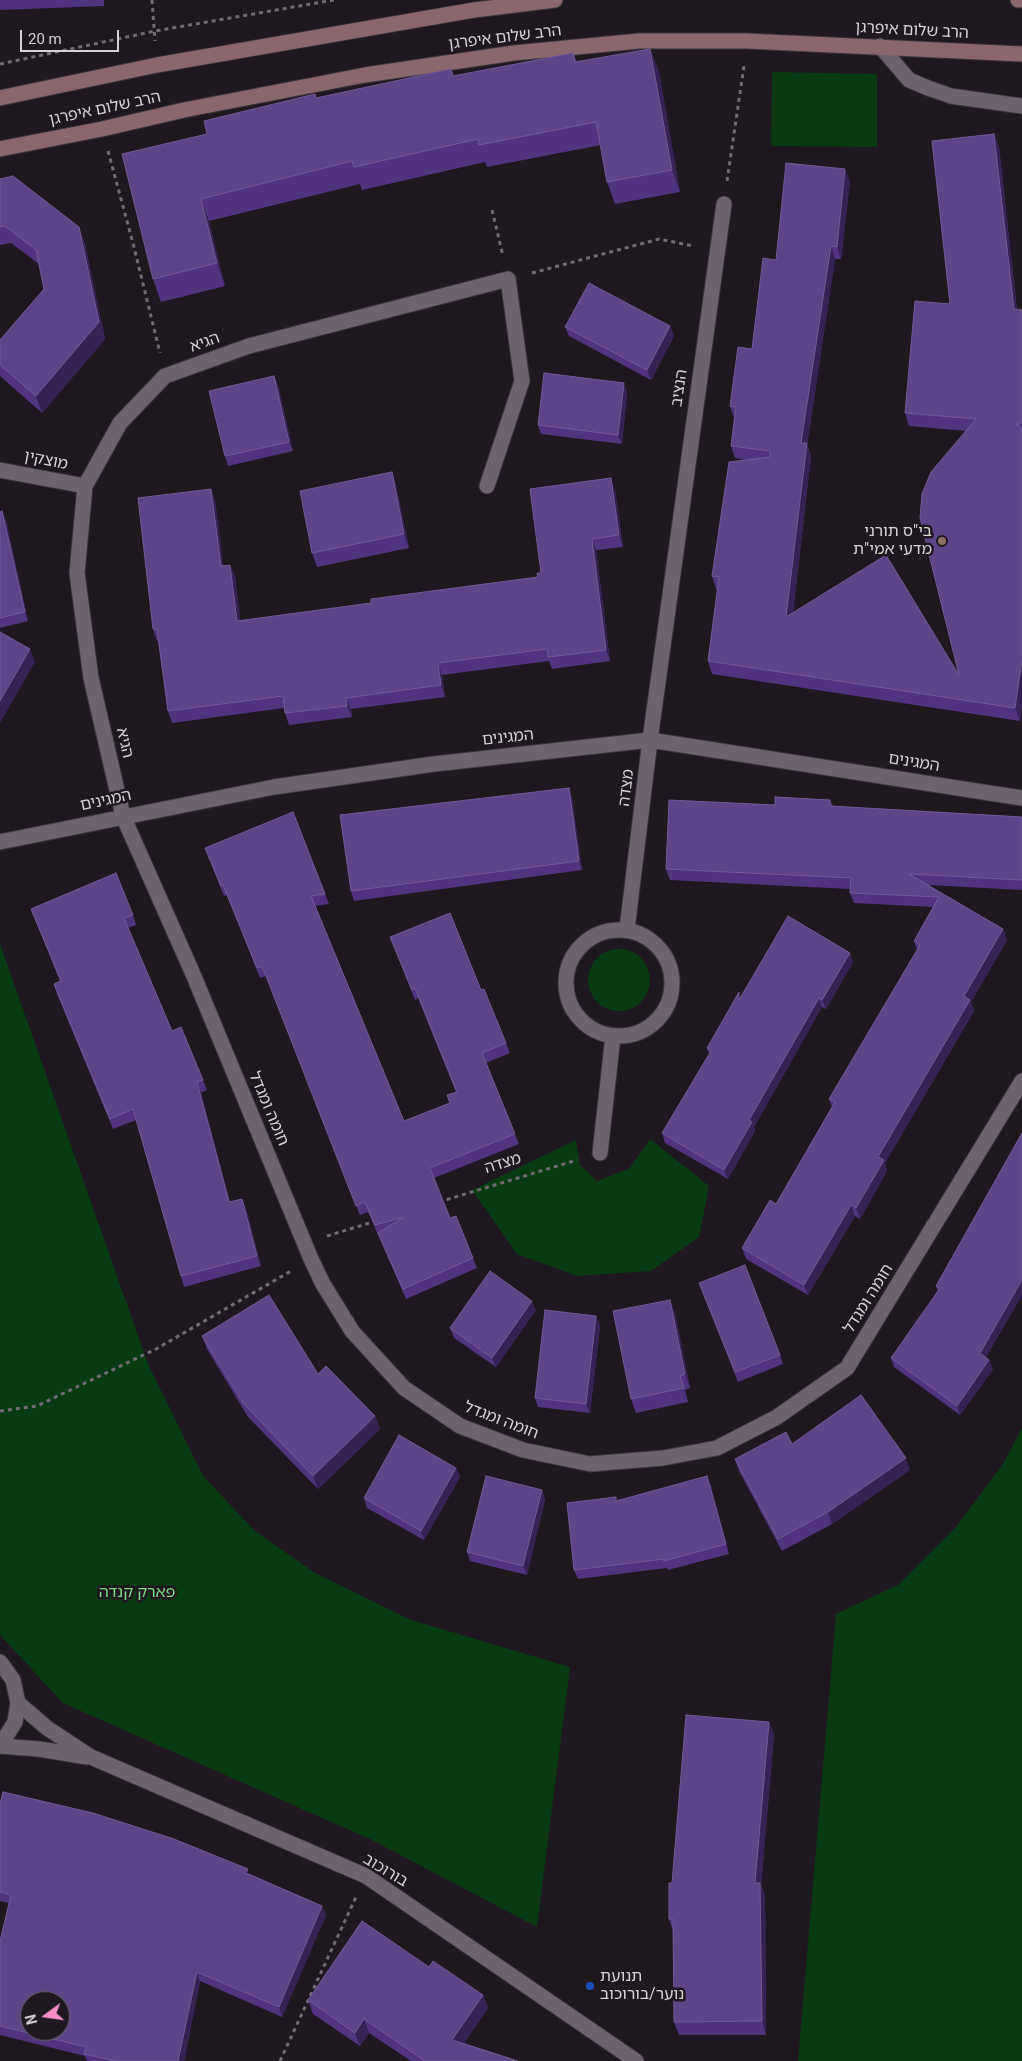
<!DOCTYPE html>
<meta charset="utf-8">
<style>
body{margin:0}
#map{position:relative;width:1022px;height:2061px;overflow:hidden;background:#1f1821;font-family:Roboto,sans-serif}
canvas{display:block}
.north{position:absolute;left:20px;top:1991px;width:50px;height:50px;box-sizing:border-box;background:#1f1821;border:1px solid #68626a;border-radius:50%;rotate:256deg;font-size:14px;font-weight:700;line-height:20px;text-align:center;color:#d6d0d7}
.north::after{content:'';display:block;margin:auto;width:18px;height:22px;background:#f890cb;clip-path:polygon(50% 0,100% 100%,50% 72%,0 100%)}
.scale{position:absolute;left:20px;top:30px;width:99px;height:22px;box-sizing:border-box;border:2px solid #d6d0d7;border-top:0;padding-left:6px;font-size:15px;line-height:18px;white-space:nowrap;color:#d6d0d7;-webkit-text-stroke:4px #1f1821;paint-order:stroke}
</style>
<div id="map">
<canvas width="1022" height="2061"></canvas>
<div class="north">N</div>
<div class="scale">20 m</div>
</div>
<script>
const c = document.querySelector('canvas').getContext('2d');
c.lineJoin = 'round';
function fill(path, color) { c.fillStyle = color; c.fill(path, 'evenodd'); }
const shape = rows => new Path2D(rows.map(r => 'M' + r).join(''));
function strokePath(path, color, width, dash) { c.strokeStyle = color; c.lineWidth = width; c.lineCap = dash ? 'butt' : 'round'; c.setLineDash(dash || []); c.stroke(path); }
function drawText(font, color, halo, rows, align = 'center') {
  c.font = font + ' Roboto,"Noto Sans Hebrew",sans-serif'; c.lineWidth = 5; c.setLineDash([]); c.textBaseline = 'middle'; c.strokeStyle = halo; c.fillStyle = color; for (const [text, x, y, turn = 0] of rows) {
    c.save(); c.translate(x, y); c.rotate((+turn || 0) * Math.PI / 180); c.textAlign = isNaN(turn) ? turn : align; if (halo) c.strokeText(text, 0, 0); c.fillText(text, 0, 0); c.restore();
  }
}
const green = shape([
 [772,72,877,74,877,147,771,146],
 [0,944,148,1364,203,1476,255,1531,315,1573,411,1620,570,1667,537,1927,372,1840,63,1703,0,1635],
 '588 980a31 31 0 1 1 62 0a31 31 0 1 1-62 0Z',
 [650,1139,709,1186,699,1237,651,1271,577,1276,517,1254,472,1190,576,1140,580,1165,597,1181,629,1169],
 [1022,1428,1022,2061,798,2061,836,1614,898,1585,957,1526,1003,1464]
]);
const path = shape([
 [152,0,155,41],
 [0,64,155,31,334,0],
 [108,151,134,247,160,353],
 [727,181,744,66],
 [492,210,503,256],
 [532,273,659,239,693,246],
 [439,1202,577,1160],
 [327,1236,376,1221],
 [0,1411,37,1406,156,1349,291,1271],
 [280,2061,356,1897]
]);
const service = shape([
 [880,46,909,80,928,88,951,96,1022,106]
]);
const minor = shape([
 [0,470,85,486],
 [487,486,522,381,508,279,249,346,165,376,120,423,85,486,77,573,91,678,123,816,193,974,311,1259,323,1284,352,1331,404,1388,460,1426,523,1450,590,1464,663,1458,717,1448,777,1417,847,1368,1022,1081],
 [0,842,274,787,434,764,650,740,1022,798],
 [627,929,650,740,724,204],
 '566 983a53 53 0 1 1 106 0a53 53 0 1 1-106 0Z',
 [600,1153,613,1036],
 [18,1703,47,1728,91,1757,366,1876,636,2061],
 [0,1746,39,1749,87,1757]
]);
const tertiary = shape([
 [0,1662,13,1680,18,1703,15,1722,0,1746]
]);
const secondary = shape([
 [1018,0,1022,0],
 [0,98,157,65,474,10,555,0],
 [0,149,102,129,184,110,365,75,514,53,639,41,747,41,1022,54]
]);
const wall = shape([
 [0,0,104,0,104,6,0,10],
 [650,49,659,72,680,192,615,204,607,182,601,145,487,167,485,162,362,190,360,184,209,221,225,286,161,302,153,279,207,134,315,94,317,98,451,69,454,76,573,53,577,62],
 [994,134,999,147,1017,310,1022,310,1022,704,1020,721,712,674,708,661,718,589,716,589,712,576,746,460,735,458,731,446,734,418,730,406,752,349,776,260,850,181,841,259,835,259,807,445,811,456,793,613,959,675,967,431,909,426,905,413,950,304],
 [0,179,79,227,85,244,105,339,42,413,0,376,0,340,44,289,39,264,11,243,0,245],
 [670,326,674,336,651,380,569,336,565,327],
 [274,376,278,385,293,451,228,466,225,456],
 [627,393,622,444,541,434,538,425],
 [392,472,396,485,409,548,317,567,312,553],
 [615,490,623,547,596,550,610,661,552,669,549,661,442,675,445,697,351,709,352,717,289,725,285,713,284,708,172,723,168,711,158,641,157,641,153,629,215,500,223,565,235,576,240,621,371,603,538,577,541,573],
 [2,511,6,520,28,621,0,628,0,512],
 [572,797,582,870,354,901,351,891],
 [830,800,833,806,1022,817,1022,890,928,885,1003,929,1007,940,971,1002,974,1011,885,1163,887,1171,860,1219,855,1216,808,1295,746,1259,742,1248,776,1204,832,1107,829,1099,917,950,914,941,933,907,854,903,850,893,850,889,670,880,666,869,775,805],
 [205,848,325,894,329,904,315,906,404,1121,450,1103,456,1092,418,998,415,1000,390,937,481,990,506,1043,510,1053,486,1063,519,1144,434,1178,450,1218,473,1258,477,1268,406,1299,368,1212,360,1215,266,976,260,978,227,895,224,896],
 [31,909,133,915,136,925,128,928,172,1031,203,1080,207,1090,201,1093,230,1202,242,1199,246,1209,261,1266,184,1287,181,1276,136,1120,113,1129,57,994,54,984,60,981],
 [853,962,826,1009,822,1007,754,1127,755,1131,728,1179,665,1143,662,1133,709,1054,707,1048,741,997],
 [1022,1133,1022,1295,986,1357,989,1360,993,1369,960,1415,894,1367,891,1358,938,1292,936,1286],
 [699,1283,780,1355,783,1364,738,1382],
 [536,1310,496,1367,454,1338,450,1328],
 [675,1313,690,1388,685,1390,688,1402,636,1413,631,1399],
 [596,1316,600,1325,590,1413,538,1407,535,1398],
 [202,1336,318,1374,375,1416,380,1429,318,1489,248,1417,207,1349],
 [792,1444,910,1470,832,1524,782,1551,739,1471,735,1459],
 [456,1468,460,1477,424,1540,367,1508,364,1498],
 [711,1486,729,1554,668,1570,667,1568,578,1579,574,1570,617,1501],
 [542,1490,545,1499,527,1575,470,1561,467,1552],
 [769,1722,774,1735,761,1885,765,1896,766,2035,679,2035,674,2022,673,1930,669,1919,672,1883],
 [0,1804,250,1874,322,1906,326,1915,282,2017,200,1981,184,2061,87,2061,85,2056,0,2035,0,1941,9,1903,0,1901],
 [429,1967,483,1995,488,2008,464,2043,518,2061,411,2061,369,2033,360,2046,313,2014,308,2000]
]);
const shadedWall = shape([
 [650,49,659,72,680,192,672,170],
 [994,134,999,147,1018,322,1014,309],
 [845,169,850,181,841,259,837,247],
 [201,199,209,221,225,286,217,263],
 [79,227,85,244,105,339,42,413,36,396],
 [831,246,835,259,807,445,811,456,791,629,786,617,801,443],
 [670,326,674,336,651,380,647,370],
 [274,376,278,385,293,451,289,442],
 [624,383,627,393,622,444,618,435],
 [392,472,396,485,409,548,404,534],
 [611,478,615,490,623,547,619,535],
 [211,489,215,500,225,577,221,566],
 [2,511,6,520,28,621,25,612],
 [592,539,596,550,610,661,606,650],
 [230,565,235,576,242,633,237,621],
 [30,649,35,662,0,723,0,701],
 [1022,659,1022,704,1020,721,1015,708],
 [438,663,442,675,445,697,441,685],
 [346,698,351,709,352,717,347,706],
 [569,788,572,797,582,870,579,861],
 [1003,929,1007,940,971,1002,974,1011,885,1163,887,1171,860,1219,856,1208,878,1157,964,996],
 [850,953,853,962,826,1009,822,1000],
 [819,998,822,1007,754,1127,755,1131,728,1179,724,1170,749,1120],
 [197,1082,201,1093,232,1213,229,1202],
 [242,1199,246,1209,261,1266,257,1256],
 [851,1205,855,1216,808,1295,804,1285],
 [1022,1280,1022,1295,983,1362,980,1353],
 [670,1300,675,1313,690,1388,685,1374],
 [532,1301,536,1310,496,1367,492,1358],
 [596,1316,600,1325,590,1413,586,1404],
 [989,1360,993,1369,960,1415,957,1406],
 [375,1416,380,1429,318,1489,313,1476],
 [906,1458,910,1470,832,1524,828,1512],
 [456,1468,460,1477,424,1540,421,1531],
 [707,1476,711,1486,729,1554,726,1544],
 [542,1490,545,1499,527,1575,523,1566],
 [769,1722,774,1735,761,1885,765,1896,766,2035,762,2021,755,1883],
 [322,1906,326,1915,282,2017,279,2007],
 [197,1972,200,1981,184,2061,178,2061],
 [483,1995,488,2008,457,2053,452,2040],
 [364,2019,369,2033,360,2046,355,2033]
]);
const building = shape([
 [650,49,672,170,607,182,596,122,479,145,478,139,354,167,352,161,201,199,217,263,153,279,122,154,207,134,204,121,315,94,316,98,451,69,453,76,573,53,575,62,650,49],
 [994,134,1014,309,1022,310,1022,423,1017,423,1022,430,1022,659,1015,708,708,661,719,577,712,576,729,462,770,457,770,451,731,446,736,407,730,406,738,347,752,349,763,258,776,260,786,163,845,169,837,247,831,246,801,443,807,443,786,617,886,555,959,675,920,518,922,494,931,472,976,419,905,413,915,301,950,304,932,141,994,134],
 [13,176,79,227,99,322,36,396,0,365,0,340,44,289,36,250,5,226,0,227,0,179,13,176],
 [589,283,670,326,647,370,565,327,589,283],
 [544,373,624,383,618,435,538,425,544,373],
 [274,376,289,442,225,456,209,391,274,376],
 [392,472,404,534,312,553,300,491,392,472],
 [611,478,619,535,592,539,606,650,548,657,547,649,438,663,441,685,346,698,347,706,285,713,283,696,168,711,157,629,153,629,138,498,211,489,221,566,230,565,237,621,371,603,371,599,538,577,537,573,541,573,530,489,611,478],
 [2,511,25,612,0,618,0,512,2,511],
 [0,632,30,649,0,701,0,632],
 [569,788,579,861,351,891,340,815,569,788],
 [775,797,830,800,830,806,1022,817,1022,880,909,874,1003,929,964,996,970,1000,878,1157,884,1160,856,1208,851,1205,804,1285,742,1248,770,1200,776,1204,835,1102,829,1099,920,945,914,941,939,897,850,893,851,878,666,869,669,800,775,805,775,797],
 [293,812,325,894,311,896,404,1121,450,1103,447,1095,457,1092,415,988,412,990,390,937,450,913,481,990,484,989,506,1043,482,1053,515,1134,430,1168,450,1218,456,1216,473,1258,403,1289,378,1233,404,1217,375,1225,365,1202,356,1206,262,966,257,968,223,885,221,886,205,848,293,812],
 [116,873,133,915,124,918,172,1031,181,1027,203,1080,197,1082,229,1202,242,1199,257,1256,181,1276,133,1109,110,1119,54,984,61,981,31,909,116,873],
 [788,916,850,953,822,1000,819,998,749,1120,752,1122,724,1170,662,1133,711,1051,707,1048,739,992,739,1000,788,916],
 [1022,1133,1022,1280,980,1353,989,1360,957,1406,891,1358,940,1288,936,1286,1022,1133],
 [745,1265,780,1355,735,1372,699,1283,745,1265],
 [490,1271,532,1301,492,1358,450,1328,490,1271],
 [269,1295,318,1374,326,1366,375,1416,313,1476,243,1403,202,1336,269,1295],
 [670,1300,685,1374,680,1376,684,1388,631,1399,613,1311,670,1300],
 [545,1310,596,1316,586,1404,535,1398,545,1310],
 [861,1395,906,1458,828,1512,778,1539,735,1459,786,1432,792,1444,861,1395],
 [399,1435,456,1468,421,1531,364,1498,399,1435],
 [486,1476,542,1490,523,1566,467,1552,486,1476],
 [707,1476,726,1544,664,1561,664,1559,574,1570,567,1503,616,1497,616,1501,707,1476],
 [686,1715,769,1722,755,1883,760,1883,762,2021,674,2022,673,1919,669,1919,669,1883,672,1883,686,1715],
 [3,1792,93,1813,174,1839,248,1869,246,1873,322,1906,279,2007,197,1972,178,2061,116,2061,84,2054,86,2047,0,2026,0,1941,11,1895,0,1892,0,1804,3,1792],
 [30,2001,60,2001,60,2031,30,2031,30,2001],
 [362,1921,429,1967,433,1961,483,1995,452,2040,518,2061,425,2061,364,2019,355,2033,308,2000,362,1921]
]);
const markers = [
 [942,541,5,"#8d6e63"],
 [590,1986,5,"#1a4fb4"]
];
const streetNames = [
 ["הרב שלום איפרגן",912,31,3],
 ["הרב שלום איפרגן",505,38,-7],
 ["הרב שלום איפרגן",105,109,-12],
 ["הגיא",205,343,-20],
 ["הנציב",680,388,-82],
 ["מוצקין",46,461,11],
 ["המגינים",508,738,-6],
 ["הגיא",124,743,77],
 ["המגינים",914,763,9],
 ["מצדה",627,788,-83],
 ["המגינים",106,801,-12],
 ["חומה ומגדל",268,1109,67],
 ["מצדה",503,1164,-17],
 ["חומה ומגדל",869,1299,-58],
 ["חומה ומגדל",501,1421,21],
 ["בורוכוב",385,1871,31]
];
const poiNames = [
 ["בי\"ס תורני",932,532],
 ["מדעי אמי\"ת",932,550],
 ["תנועת",600,1977,"left"],
 ["נוער/בורוכוב",600,1995,"left"]
];
const parkNames = [
 ["פארק קנדה",137,1593]
];
fill(green, '#093b13');
strokePath(service, '#3a353b', 17);
strokePath(minor, '#3a353b', 17);
strokePath(tertiary, '#3a353b', 17);
strokePath(secondary, '#3a353b', 17);
strokePath(path, '#726b73', 3, [4, 4]);
strokePath(service, '#6d636f', 15);
strokePath(minor, '#6d636f', 15);
strokePath(tertiary, '#6d636f', 15);
strokePath(secondary, '#89676d', 15);
fill(wall, '#50347e');
fill(shadedWall, '#362255');
fill(building, '#5e4587');
strokePath(building, '#715a94', 1);
for (const [x, y, r, color] of markers) { const dot = new Path2D(); dot.arc(x, y, r, 0, 2 * Math.PI); c.fillStyle = color; c.fill(dot); strokePath(dot, '#1f1821', 2); }
drawText('16px', '#d6d0d7', '#1f1821', streetNames);
drawText('16px', '#d6d0d7', '#1f1821', poiNames, 'right');
drawText('16px', '#78df83', '#1f1821', parkNames);
</script>
